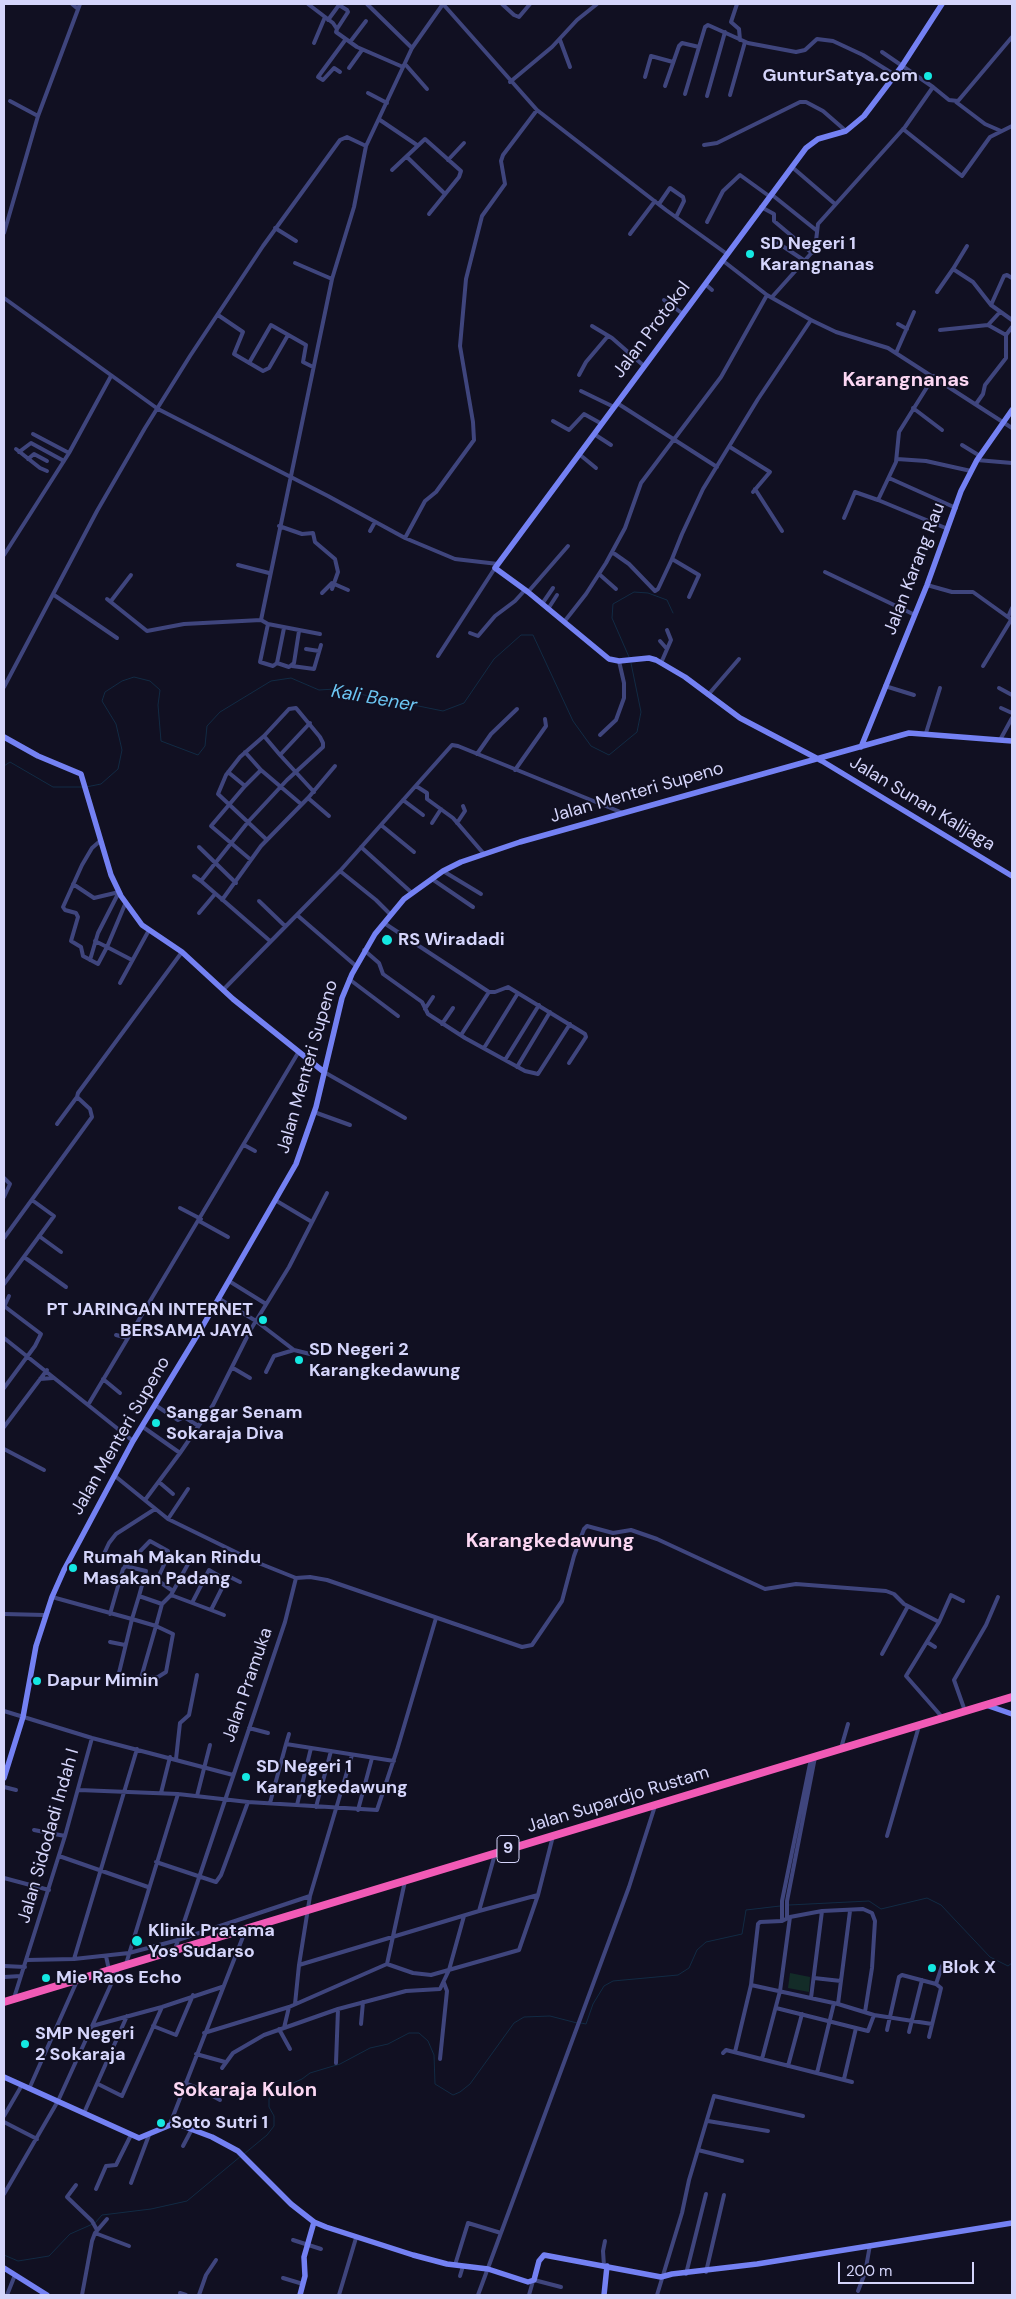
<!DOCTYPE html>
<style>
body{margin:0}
#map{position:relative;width:1016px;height:2299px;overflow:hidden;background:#111022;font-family:"DM Sans",sans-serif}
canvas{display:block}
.frame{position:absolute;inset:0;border:5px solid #d5d5fb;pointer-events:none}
.scale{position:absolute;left:838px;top:2262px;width:136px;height:22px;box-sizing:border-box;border:2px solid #d5d5fb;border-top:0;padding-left:6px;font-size:15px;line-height:18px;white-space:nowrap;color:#d5d5fb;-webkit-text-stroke:4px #111022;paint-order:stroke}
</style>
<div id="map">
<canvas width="1016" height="2299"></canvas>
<div class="frame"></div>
<div class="scale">200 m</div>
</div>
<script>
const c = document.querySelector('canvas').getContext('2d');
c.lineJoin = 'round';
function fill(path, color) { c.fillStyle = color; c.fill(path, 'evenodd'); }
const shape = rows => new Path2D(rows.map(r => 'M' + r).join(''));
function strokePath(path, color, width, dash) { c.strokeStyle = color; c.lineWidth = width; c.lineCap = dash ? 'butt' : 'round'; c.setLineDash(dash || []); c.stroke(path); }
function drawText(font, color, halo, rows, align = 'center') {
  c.font = font + ' "DM Sans",sans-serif'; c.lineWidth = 4; c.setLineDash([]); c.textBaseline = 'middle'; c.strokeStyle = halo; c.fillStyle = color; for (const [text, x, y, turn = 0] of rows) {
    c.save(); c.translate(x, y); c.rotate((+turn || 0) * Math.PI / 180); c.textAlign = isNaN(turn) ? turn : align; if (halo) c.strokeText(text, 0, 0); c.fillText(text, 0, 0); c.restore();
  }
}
const green = shape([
 [790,1973,810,1977,809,1992,788,1988]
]);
const stream = shape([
 [629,657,612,618,613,604,634,592,648,593,667,600,673,613],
 [4,766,10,762,53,787,82,787],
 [86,787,101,784,118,769,122,750,116,724,102,701,105,692,122,681,134,677,150,681,160,690,158,705,161,741,198,755,205,746,207,726,220,712,271,681,291,678,319,690,335,689,443,711,464,703,494,659,521,635,533,635,573,721,591,746,609,755,637,732,641,712,631,663],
 [789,1905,869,1901,881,1909,927,1898,941,1905,990,1957,1008,1966,1012,1963],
 [581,2023,586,2024,593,2004,604,1986,613,1981,678,1975,689,1968,697,1950,706,1942,742,1934,746,1910,780,1906],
 [244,2154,267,2135,274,2126,274,2116,269,2107,269,2099,273,2092,302,2079,310,2073,340,2064,370,2048,388,2044,409,2033,419,2033,428,2041,434,2055,435,2084,453,2095,460,2092,470,2084,514,2023,524,2017,550,2016,577,2023],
 [4,2255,18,2261,49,2256,70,2234,95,2223,102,2215,151,2209,187,2201,241,2156]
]);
const street = shape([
 [72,4,78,9],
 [308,4,333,23,337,29,336,32,357,47,403,67],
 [367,4,412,48],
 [443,4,537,110,666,210,727,254],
 [502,4,514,15,519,17,530,4],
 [737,4,731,22,739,29,740,40],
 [328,20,339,5,347,10,348,12,337,29],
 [560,40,570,67],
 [350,42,366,21],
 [314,43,325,17],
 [405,64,427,89],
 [349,68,362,50],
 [340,72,334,68,323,80,318,77,346,39],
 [645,77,651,56,673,62],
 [510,82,552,47,577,20,597,4],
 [665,86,679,46,682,43,699,47,705,27,708,25,748,43,796,52,805,50,817,39,833,41,863,55,895,75],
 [933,87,949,100,958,101,1012,37],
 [368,93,387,103],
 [685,94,699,47],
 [730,95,745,42],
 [707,96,725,32],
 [10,101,38,116],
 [956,102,985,124,1001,131],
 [380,120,417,145],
 [903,129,962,176,990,137,1012,126],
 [704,145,717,143,800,102,806,102,823,111,846,131],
 [407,157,445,194],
 [448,160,464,143],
 [792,167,835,204],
 [392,170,425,139,461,171,459,177,429,214],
 [771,194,816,230],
 [659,204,670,188,683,197,684,201,676,217],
 [761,207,774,214,774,221,812,253],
 [707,222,723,191,740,175,769,196],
 [275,228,296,241],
 [4,233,38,116,80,4],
 [630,234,655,201],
 [778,243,805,261],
 [967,246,953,269,973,282,991,305,1012,320],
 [722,260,767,295,811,320,836,332,888,348,1012,428],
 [295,263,332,279],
 [705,284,712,290],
 [937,292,953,269],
 [772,297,815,249,818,224,905,127,933,87,882,52],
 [4,298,158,409,328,496,405,538,455,559,498,564],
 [664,300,683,314],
 [991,305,1004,276,1007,275,1012,278],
 [218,315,243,332,234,354,263,371,269,368,288,335],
 [898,324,907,329],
 [988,325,1006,335,1012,327],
 [592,326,612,338,644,366],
 [940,330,988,325,1000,312],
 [896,353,914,312],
 [249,363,271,325,306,345,303,362,313,367],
 [579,375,586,362,608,336],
 [934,376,899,432,896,462,878,500,948,529],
 [581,391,614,407],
 [617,403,717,467],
 [976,404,983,394,985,385,1006,358,1006,335],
 [913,408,942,430],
 [553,421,569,430,584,414,602,424],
 [33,434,69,453],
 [594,434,611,445],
 [962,445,980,456],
 [730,447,770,472,753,492],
 [16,449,40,468,47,471],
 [19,452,31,443,64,461],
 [579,454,596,468],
 [28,459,34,454,47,461],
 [897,459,926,461,971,471],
 [977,460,1012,463],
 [889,478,956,508],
 [755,489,782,531],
 [844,518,855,492,878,500],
 [279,526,302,534,313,533,315,542,335,559,338,572,332,589],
 [370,531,375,522],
 [405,538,425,501,436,492,474,440,473,422,460,346,466,279,482,216,505,184,501,161,503,155,537,110],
 [612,552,629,564,655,591,658,589,672,559],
 [4,555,69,453,111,376],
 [238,565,269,573],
 [825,572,915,615],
 [599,574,616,589],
 [927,585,952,592,973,592,1012,620],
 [528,592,568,546],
 [322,593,332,583,348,590],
 [54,595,117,638],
 [689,597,699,575,672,559,682,534,703,489,758,399,811,320],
 [107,599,147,631,184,624,261,620,268,624,320,634],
 [111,601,131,575],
 [542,604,553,588],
 [548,609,557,595],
 [1008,617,1012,608],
 [261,620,332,279,354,207,366,146],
 [564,622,586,594,606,563,625,528,641,483,721,377,767,295],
 [268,624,260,662,273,666,277,663],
 [284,628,277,663,289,667,294,663,299,631],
 [470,633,478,636,495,616,515,601,525,590],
 [660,641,667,649],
 [306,649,319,651],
 [438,656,495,568],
 [661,663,671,640,667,630],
 [292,666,314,669,321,645],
 [983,666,1011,620],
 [885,686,914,695],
 [4,687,97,511,145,428,190,356,263,246,340,140,347,137,366,146,412,48,443,4],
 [999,688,1012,695],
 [708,695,739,659],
 [1001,708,1012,713],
 [310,723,280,755,314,792],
 [926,733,940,688],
 [600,735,616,720,624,698,624,683,619,661],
 [264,736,240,757,226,775,218,794,267,840],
 [1000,740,1012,718],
 [245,752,261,770],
 [477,754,491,734,517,709],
 [515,770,546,726,545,719],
 [228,772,245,786],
 [416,786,427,793,427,799,453,818,484,854],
 [308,798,335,766],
 [403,800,423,815],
 [432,823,441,809],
 [457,823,465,811,463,806],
 [381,825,414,852],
 [100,841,92,848,82,865,63,907,65,910,76,913,78,917,71,941,81,947,83,956,98,964,107,947,132,960],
 [199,847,236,883],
 [361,847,412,893],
 [251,860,211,826,245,786,261,770,301,804],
 [340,871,376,900,391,915],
 [443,871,481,894],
 [194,876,201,881],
 [432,879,473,907],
 [73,884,94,898,119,892],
 [222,900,261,846,308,798,329,816],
 [259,901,285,926],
 [199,913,215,894],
 [297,915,356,966],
 [384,923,489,992,495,992,508,987,585,1034,586,1037,569,1063],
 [95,941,107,947,126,902],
 [270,941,201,881,248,822,287,780,323,747,323,743,320,737,296,708,289,709,264,736,280,755],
 [364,950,379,963,383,974,422,1002,428,1014,465,1038,525,1071,538,1074,570,1024],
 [90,960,98,933,119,892],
 [349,979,398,1016],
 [120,983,149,930],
 [223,990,340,871,452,745,458,746,623,813],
 [425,1009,433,997],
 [442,1024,453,1008],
 [461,1035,489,992],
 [484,1048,518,993],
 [505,1060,539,1005],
 [517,1067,550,1012],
 [324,1072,405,1118],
 [314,1112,350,1125],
 [57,1124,77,1097],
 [244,1145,255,1151],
 [4,1178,10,1184,4,1197],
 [275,1200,312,1222],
 [180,1208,201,1219],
 [199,1221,228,1237],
 [39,1236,61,1252],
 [4,1238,92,1117,90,1109,77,1097,78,1093,182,952],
 [24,1257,66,1287],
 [229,1281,266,1304],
 [4,1284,54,1216,32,1200],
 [218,1298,256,1321,294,1350,310,1354],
 [4,1307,9,1296],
 [116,1335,128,1338],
 [4,1338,88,1405,298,1053],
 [233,1368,250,1378],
 [266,1372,274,1356,294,1350],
 [40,1379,53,1378],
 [103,1379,120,1393],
 [4,1388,35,1346,41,1334,4,1306],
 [88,1405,133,1441],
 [155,1405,178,1420,184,1417,197,1425],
 [4,1427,47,1370],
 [143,1427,180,1453,145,1500],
 [4,1449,44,1470],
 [180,1453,213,1405,251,1329,289,1267,327,1193],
 [115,1476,168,1519,256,1562,296,1578,310,1577,327,1580,522,1647,532,1645,562,1601,574,1556,584,1529,587,1526,613,1533,631,1530,657,1539,765,1589,796,1584,886,1591,894,1594,904,1604,939,1622,906,1676,942,1717],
 [159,1482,173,1494],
 [168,1519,188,1489],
 [102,1558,109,1543,116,1534,155,1509],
 [125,1566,146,1571,139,1596],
 [225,1579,228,1576,240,1582],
 [171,1595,211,1610,226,1580,209,1570,193,1601],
 [52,1597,132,1619,118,1677,121,1679,141,1678,158,1677,166,1672,173,1634,156,1626,132,1619,139,1596,162,1604,156,1626,141,1678],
 [162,1604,171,1595,188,1564],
 [211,1610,224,1615],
 [4,1614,45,1615],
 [110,1614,123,1569,150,1541,168,1551,168,1556,157,1580,173,1591],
 [939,1622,951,1595,963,1601],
 [110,1642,125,1645],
 [927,1642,935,1647],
 [882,1654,908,1606],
 [4,1711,92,1738,233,1775],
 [965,1711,954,1680,986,1625,998,1597],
 [249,1728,268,1733],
 [286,1744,289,1734],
 [841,1748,848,1724],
 [176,1759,180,1723,189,1715,197,1675],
 [4,1787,16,1790],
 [79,1790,178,1794,248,1802,377,1810,397,1750,436,1618],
 [161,1793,170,1757],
 [197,1796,210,1745],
 [270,1803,286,1744,394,1761],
 [297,1805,311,1748],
 [316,1807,331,1751],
 [358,1810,372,1758],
 [34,1830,65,1836],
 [887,1836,919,1726],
 [59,1856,148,1887],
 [156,1862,216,1882,221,1875,248,1802],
 [4,1878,49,1890],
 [479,1911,538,1895,553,1836],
 [787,1918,787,1901,815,1757],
 [782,1921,782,1901,811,1759],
 [175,1949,285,1622,296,1578],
 [106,1956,109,1970],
 [74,1959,137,1749],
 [27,1960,74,1959,129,1953,178,1940,310,1896],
 [126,1964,178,1794],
 [387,1964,405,1881],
 [299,1965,479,1911,495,1854],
 [4,1966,25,1967],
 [4,1977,21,1976],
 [814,1978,841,1981],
 [936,1984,942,1966],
 [751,1985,838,2004,874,2015,868,2031,856,2028,844,2079],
 [14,1998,65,1836,92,1738],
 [811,1998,822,1911],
 [295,2004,299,1965,310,1896,352,1755],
 [838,2004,850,1911],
 [776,2008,856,2028],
 [874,2015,932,2024],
 [361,2024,363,2002],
 [92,2026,162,2007,222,1987],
 [153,2026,176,2035,193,1995],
 [284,2028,289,2007],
 [279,2029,290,2049],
 [887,2030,899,1977,902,1975,936,1984,941,1988,929,2037],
 [909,2032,922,1980],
 [204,2033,289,2007,387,1964,413,1973,431,1975,519,1950,538,1895],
 [735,2052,751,1985,758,1924,760,1922,782,1921,790,1917,822,1911,863,1909,872,1913,875,1921,872,1968,865,2012],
 [723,2053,726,2050,852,2082],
 [196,2054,225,2062],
 [440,2059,447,1991,444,1983],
 [762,2059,780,1991,790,1917],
 [336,2063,338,2009,406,1991,440,1989,449,1970,464,1916],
 [788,2066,802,2014],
 [222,2068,233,2053,264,2035,338,2009],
 [817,2073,834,2003],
 [185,2083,198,2088,220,2100],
 [98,2084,122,2096,162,2007],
 [29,2089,77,1981],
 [84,2113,127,2016],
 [4,2116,22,2085],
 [708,2121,768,2131],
 [4,2122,37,2139],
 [170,2124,246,1929],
 [183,2146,192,2129],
 [698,2150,742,2161],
 [131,2183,149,2135],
 [76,2185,67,2197,92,2221,97,2230],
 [96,2189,106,2166,116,2165,131,2135],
 [4,2194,58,2101,118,1969],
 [95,2233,129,2246],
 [293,2240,321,2249],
 [455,2265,468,2223,501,2233],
 [604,2266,603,2251,605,2241],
 [706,2272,724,2195],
 [686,2274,706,2194],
 [460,2276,463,2266],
 [283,2278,303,2284],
 [534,2280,561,2287],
 [858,2291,865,2273,870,2245],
 [180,2293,186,2295],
 [7,2295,15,2275],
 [82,2295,92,2241,95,2233,107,2219],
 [199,2295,206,2275,216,2260],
 [339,2295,356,2238],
 [478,2295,629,1887,655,1806],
 [529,2295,533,2281],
 [657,2295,682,2213,689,2180,714,2096,803,2116]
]);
const secondary = shape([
 [942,4,902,66,864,116,846,131,818,139,806,148,495,568,528,592,609,659,619,661,649,658,656,660,685,677,740,718,822,761,1012,876],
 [4,737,38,756,81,774,111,875,121,896,142,925,182,952,233,999,324,1072],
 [861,747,927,585,961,491,977,460,1012,410],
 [986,1705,1012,1714],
 [4,1778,23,1717,36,1646,52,1597,64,1570,133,1441,201,1329,296,1164,316,1107,342,998,352,974,375,934,404,899,443,871,461,862,520,842,909,733,1012,741],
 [4,2077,139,2138,175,2123,212,2137,238,2151,291,2204,314,2222,326,2227,413,2255,447,2264,488,2269,528,2282,534,2280,539,2261,544,2255,661,2277,672,2274,757,2264,1012,2223],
 [4,2268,47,2295],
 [300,2295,305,2276,304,2257,314,2222],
 [604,2295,607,2266]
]);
const highway = shape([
 [4,2002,1012,1697]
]);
const markers = [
 [928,76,5,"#14e8e2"],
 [750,254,5,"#14e8e2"],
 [387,940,6,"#14e8e2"],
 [263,1320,5,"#14e8e2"],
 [299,1360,5,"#14e8e2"],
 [156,1423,5,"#14e8e2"],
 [73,1568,5,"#14e8e2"],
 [37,1681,5,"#14e8e2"],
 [246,1777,5,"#14e8e2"],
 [137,1941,6,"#14e8e2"],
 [932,1968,5,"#14e8e2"],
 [46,1978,5,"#14e8e2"],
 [25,2044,5,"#14e8e2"],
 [161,2123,5,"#14e8e2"]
];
const shields = [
 [508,1849,22]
];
const shieldNames = [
 ["9",508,1849]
];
const poiNames = [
 ["GunturSatya.com",918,76,"right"],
 ["SD Negeri 1",760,244],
 ["Karangnanas",760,265],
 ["RS Wiradadi",398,940],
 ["PT JARINGAN INTERNET",253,1310,"right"],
 ["BERSAMA JAYA",253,1331,"right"],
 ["SD Negeri 2",309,1350],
 ["Karangkedawung",309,1371],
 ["Sanggar Senam",166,1413],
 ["Sokaraja Diva",166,1434],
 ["Rumah Makan Rindu",83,1558],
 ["Masakan Padang",83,1579],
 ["Dapur Mimin",47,1681],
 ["SD Negeri 1",256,1767],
 ["Karangkedawung",256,1788],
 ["Klinik Pratama",148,1931],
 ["Yos Sudarso",148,1952],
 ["Blok X",942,1968],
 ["Mie Raos Echo",56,1978],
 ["SMP Negeri",35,2034],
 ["2 Sokaraja",35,2055],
 ["Soto Sutri 1",171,2123]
];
const streetNames = [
 ["Jalan Protokol",652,330,-53],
 ["Jalan Karang Rau",915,569,-69],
 ["Jalan Menteri Supeno",637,793,-16],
 ["Jalan Sunan Kalijaga",922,804,31],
 ["Jalan Menteri Supeno",308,1067,-74],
 ["Jalan Menteri Supeno",121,1436,-60],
 ["Jalan Pramuka",248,1685,-71],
 ["Jalan Supardjo Rustam",618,1800,-17],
 ["Jalan Sidodadi Indah I",49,1836,-74]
];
const waterNames = [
 ["Kali Bener",374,699,10]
];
const quarterNames = [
 ["Karangnanas",906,381],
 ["Karangkedawung",550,1542],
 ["Sokaraja Kulon",245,2091]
];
fill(green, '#132c28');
strokePath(stream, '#122b44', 1);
strokePath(street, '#3f457d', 4);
strokePath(secondary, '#7481f3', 5.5);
strokePath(highway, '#f15ab6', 8);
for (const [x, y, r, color] of markers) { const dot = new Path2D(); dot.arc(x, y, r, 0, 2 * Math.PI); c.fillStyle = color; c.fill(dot); strokePath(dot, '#111022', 2); }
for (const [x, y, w] of shields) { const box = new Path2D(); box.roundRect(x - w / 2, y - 13.5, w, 27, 4); c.fillStyle = '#111022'; c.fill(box); strokePath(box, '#d5d5fb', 1); }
drawText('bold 16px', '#d5d5fb', null, shieldNames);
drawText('bold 18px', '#d5d5fb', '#111022', poiNames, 'left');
drawText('18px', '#d5d5fb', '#111022', streetNames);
drawText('italic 19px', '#6cc6f3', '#111022', waterNames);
drawText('bold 20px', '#fcd7f3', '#111022', quarterNames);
</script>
